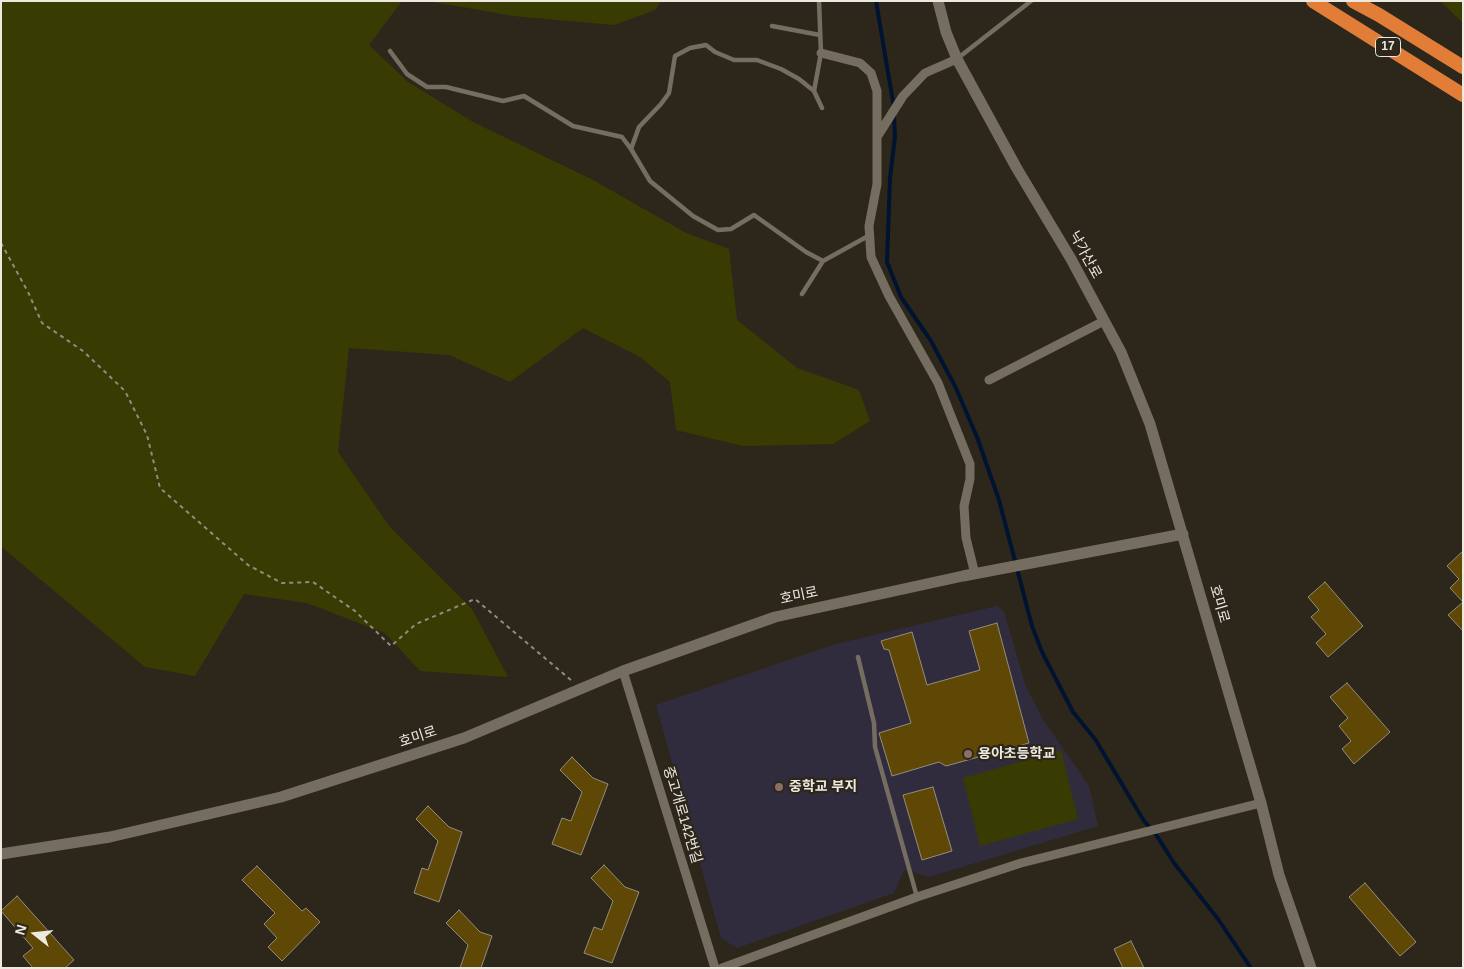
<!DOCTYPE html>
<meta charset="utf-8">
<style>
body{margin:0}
#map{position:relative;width:1464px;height:969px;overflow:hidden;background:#2d271b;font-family:Arial,sans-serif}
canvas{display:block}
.frame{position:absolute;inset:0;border:2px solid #ede9e1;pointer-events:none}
.north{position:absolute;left:10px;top:909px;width:50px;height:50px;-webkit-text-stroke:4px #2d271b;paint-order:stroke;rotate:286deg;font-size:14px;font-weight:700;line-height:20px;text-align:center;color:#ede9e1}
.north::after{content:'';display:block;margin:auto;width:18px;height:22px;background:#ede9e1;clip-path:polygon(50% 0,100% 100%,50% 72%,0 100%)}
</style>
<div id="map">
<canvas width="1464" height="969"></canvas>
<div class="frame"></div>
<div class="north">N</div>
</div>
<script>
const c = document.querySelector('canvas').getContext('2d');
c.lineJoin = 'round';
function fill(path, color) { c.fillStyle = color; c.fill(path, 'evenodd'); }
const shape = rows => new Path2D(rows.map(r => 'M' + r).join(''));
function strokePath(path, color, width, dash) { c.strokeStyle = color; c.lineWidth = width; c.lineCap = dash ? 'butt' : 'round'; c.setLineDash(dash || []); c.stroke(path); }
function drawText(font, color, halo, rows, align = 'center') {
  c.font = font + ' Arial,"Noto Sans KR",sans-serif'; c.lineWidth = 4.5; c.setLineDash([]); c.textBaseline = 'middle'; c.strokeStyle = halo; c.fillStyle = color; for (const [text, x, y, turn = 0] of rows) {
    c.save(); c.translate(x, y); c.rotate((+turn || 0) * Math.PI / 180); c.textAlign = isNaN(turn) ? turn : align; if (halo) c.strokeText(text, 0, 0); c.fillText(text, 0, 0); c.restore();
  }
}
const education = shape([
 [997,606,1004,612,1026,687,1044,721,1089,786,1098,826,929,877,904,870,894,893,737,948,721,938,656,705,836,644]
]);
const green = shape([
 [1,1,402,1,369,45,408,82,473,122,593,180,686,233,729,249,737,320,797,368,859,390,870,421,833,444,743,446,676,430,670,382,640,357,583,328,510,382,449,355,349,348,338,452,389,526,472,609,508,677,420,671,385,633,307,603,244,594,195,676,145,667,3,548,1,549],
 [428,1,661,1,655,10,614,25,513,16],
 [1440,1,1463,1,1463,23],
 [1061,750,1078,819,980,846,963,778]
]);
const stream = shape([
 [876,1,894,108],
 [894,115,895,136,890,178,887,262,901,297,931,341,955,386,977,437,999,500,1032,626,1042,652,1073,712,1095,739,1144,821,1157,836,1174,863,1218,919,1251,968]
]);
const building = shape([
 [1463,551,1463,631,1448,615,1463,602,1450,588,1459,579,1447,566,1463,551],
 [1325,582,1363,626,1328,657,1316,643,1326,634,1311,617,1319,610,1308,597,1325,582],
 [997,623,1029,743,946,766,939,762,892,776,879,733,911,723,889,650,884,649,881,641,912,632,927,685,980,670,969,631,997,623],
 [1347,683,1390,732,1354,764,1342,749,1351,741,1339,726,1348,718,1330,697,1347,683],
 [572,757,593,778,608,784,581,855,552,844,562,818,571,821,582,792,560,770,572,757],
 [933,787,952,851,922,860,903,795,933,787],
 [428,806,449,827,462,832,439,902,414,893,422,868,428,870,438,841,416,819,428,806],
 [604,865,625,887,639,892,612,963,584,953,594,927,602,930,613,901,591,878,604,865],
 [257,866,302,911,306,908,320,922,282,961,268,947,277,938,264,924,275,913,242,880,257,866],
 [1365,883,1416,942,1400,956,1349,897,1365,883],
 [17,896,74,960,65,968,33,968,23,956,33,948,1,911,17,896],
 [459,910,480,932,492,936,481,968,460,968,468,945,446,923,459,910],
 [1131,941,1144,968,1123,968,1114,949,1131,941]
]);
const path = shape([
 [1,243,28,292,42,323,83,351,125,391,147,435,160,488,248,565,282,583,313,582,355,611,391,646,416,624,475,599,572,681]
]);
const service = shape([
 [819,1,821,53,814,91,822,108],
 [772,26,820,35],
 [390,51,407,74,427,87,446,87,503,101,524,96,573,126,622,137,631,149,650,181,693,216,718,230,731,229,754,215,806,252,823,261],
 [958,58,1031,1],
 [631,149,639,127,661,104,669,93,675,56,690,48,706,45,715,52,734,60,757,60,781,69,799,79,814,91],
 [802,294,823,261,870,235],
 [858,657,874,723,875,747,917,897]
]);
const minor = shape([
 [821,53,860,63,871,73,877,91,877,184,869,226,871,257,889,296,938,383,970,464,970,479,964,506,966,538,975,574],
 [877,137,903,96,925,73,957,59],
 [989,380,1104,321],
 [623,671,715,968],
 [722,968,917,897,1021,863,1261,803]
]);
const tertiary = shape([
 [938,1,946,32,957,59,1016,167,1071,259,1121,352,1150,424,1261,803,1279,875,1311,968],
 [1,854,110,837,281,797,464,738,623,671,775,617,963,576,1183,534]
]);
const trunk = shape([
 [1313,1,1463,95],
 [1353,1,1379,15,1463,67]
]);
const markers = [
 [968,754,5,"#8d6e63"],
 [779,787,5,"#8d6e63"]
];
const shields = [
 [1388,47,25]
];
const shieldNames = [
 ["17",1388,47]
];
const streetNames = [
 ["낙가산로",1085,255,61],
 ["호미로",799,596,-12],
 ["호미로",1219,604,74],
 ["호미로",418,737,-18],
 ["중고개로142번길",682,815,73]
];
const poiNames = [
 ["용아초등학교",978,754],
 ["중학교 부지",789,787]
];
fill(education, '#302c3d');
fill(green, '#383c03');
strokePath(stream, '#001330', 4);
fill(building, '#5f4705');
strokePath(building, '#948d7f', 1);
strokePath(path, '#918c82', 2, [4, 4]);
strokePath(service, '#756e60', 4.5);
strokePath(minor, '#756e60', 9);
strokePath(tertiary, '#756e60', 11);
strokePath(trunk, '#e27d38', 14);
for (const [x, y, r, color] of markers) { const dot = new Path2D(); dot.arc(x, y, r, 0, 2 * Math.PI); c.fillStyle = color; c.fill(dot); strokePath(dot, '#2d271b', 2); }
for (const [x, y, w] of shields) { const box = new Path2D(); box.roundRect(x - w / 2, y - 9.5, w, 19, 4); c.fillStyle = '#2d271b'; c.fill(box); strokePath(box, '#ede9e1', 1); }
drawText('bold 12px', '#ede9e1', null, shieldNames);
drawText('14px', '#ede9e1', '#2d271b', streetNames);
drawText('bold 14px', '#ede9e1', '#2d271b', poiNames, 'left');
</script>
